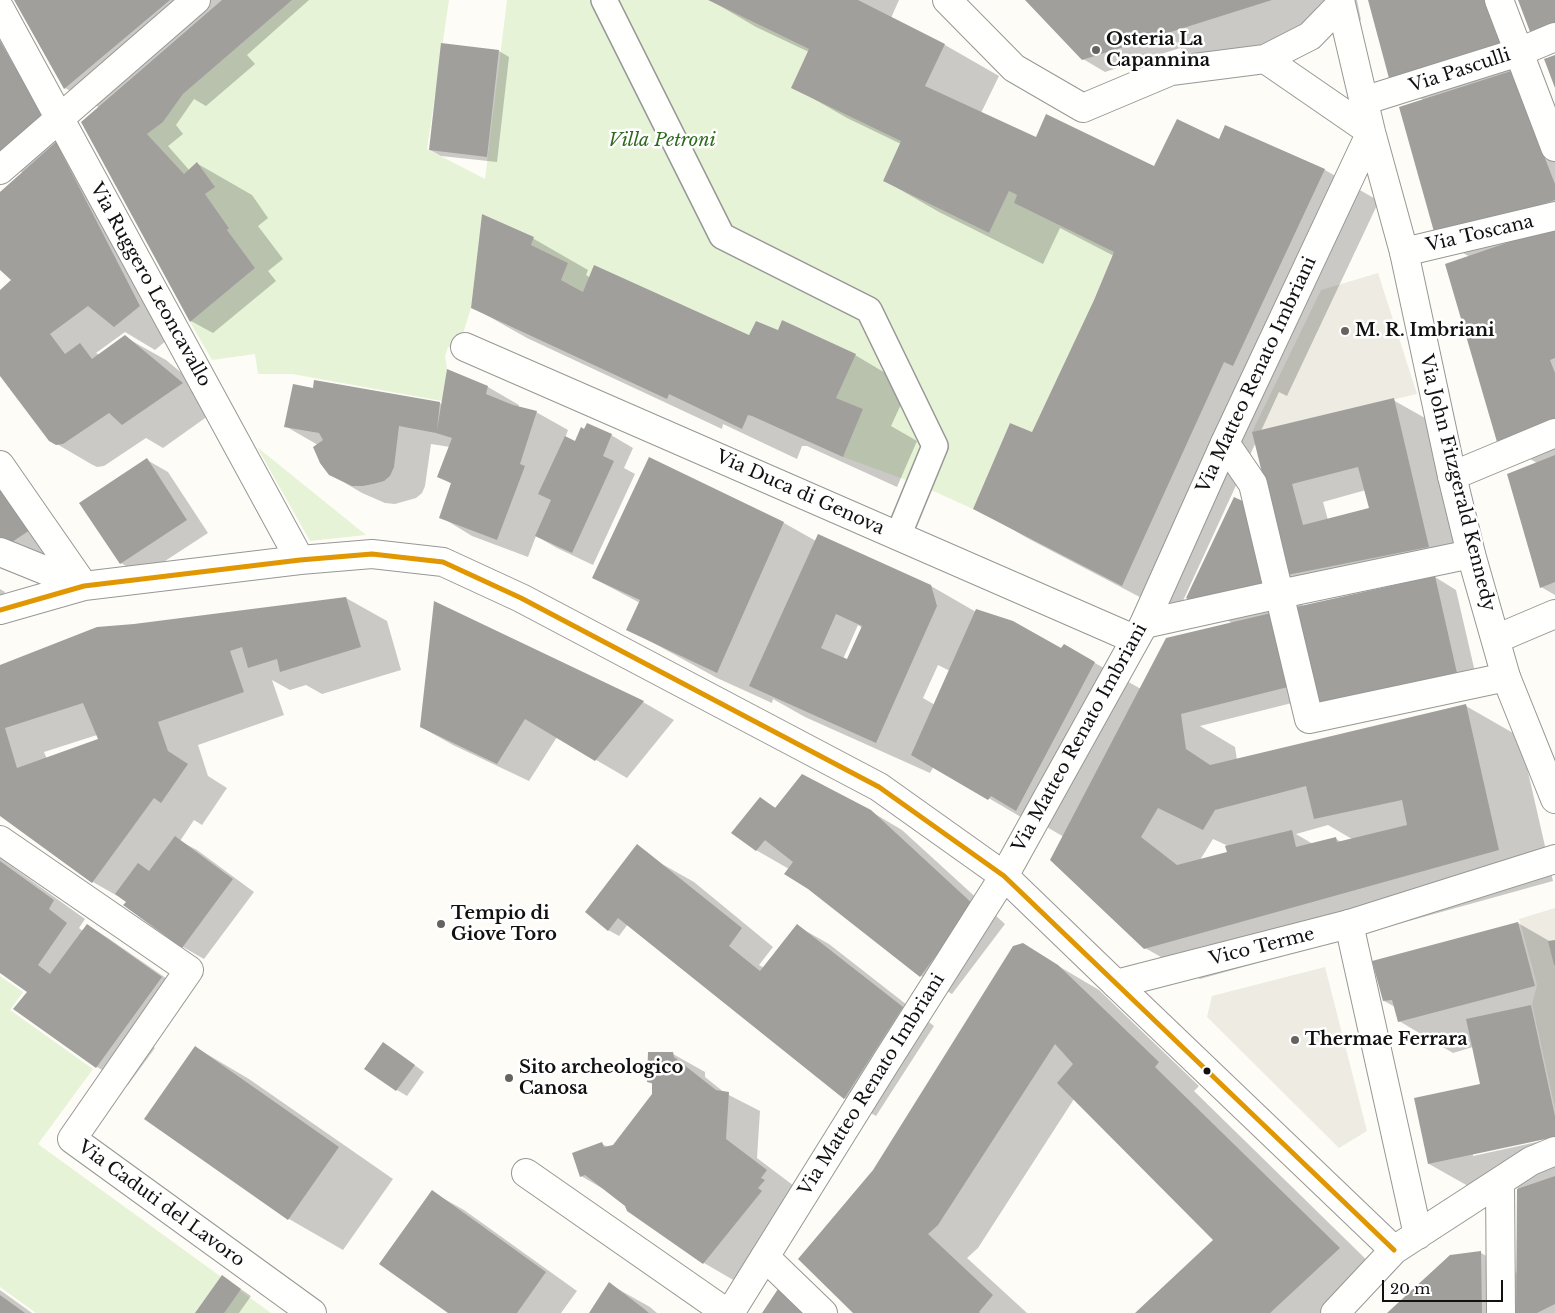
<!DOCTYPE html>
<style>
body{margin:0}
#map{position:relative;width:1555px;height:1313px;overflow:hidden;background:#fdfcf7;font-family:"Libre Baskerville",serif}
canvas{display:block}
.scale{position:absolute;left:1382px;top:1280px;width:121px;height:22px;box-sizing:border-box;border:2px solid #111;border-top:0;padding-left:6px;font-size:15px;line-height:18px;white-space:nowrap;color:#111;-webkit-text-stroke:4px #fff;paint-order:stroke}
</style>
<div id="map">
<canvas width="1555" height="1313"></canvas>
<div class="scale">20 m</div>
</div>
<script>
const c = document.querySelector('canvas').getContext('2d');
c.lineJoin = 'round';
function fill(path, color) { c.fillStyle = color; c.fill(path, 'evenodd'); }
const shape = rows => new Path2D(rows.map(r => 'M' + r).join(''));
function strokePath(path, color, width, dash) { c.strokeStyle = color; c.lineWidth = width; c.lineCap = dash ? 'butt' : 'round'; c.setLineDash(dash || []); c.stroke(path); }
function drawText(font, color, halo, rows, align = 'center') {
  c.font = font + ' "Libre Baskerville",serif'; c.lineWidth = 5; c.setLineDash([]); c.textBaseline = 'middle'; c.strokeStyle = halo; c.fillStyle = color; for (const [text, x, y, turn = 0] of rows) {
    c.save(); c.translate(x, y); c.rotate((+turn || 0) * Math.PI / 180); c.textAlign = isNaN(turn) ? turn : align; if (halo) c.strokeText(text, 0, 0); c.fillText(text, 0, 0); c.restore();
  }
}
const green = shape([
 [292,0,449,0,427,149,485,179,507,0,708,0,809,49,901,141,883,181,989,233,1009,191,1017,195,1014,203,1114,252,1094,300,1032,432,1010,423,973,509,920,485,843,457,863,409,836,398,855,354,782,320,778,330,756,321,749,335,685,306,583,292,561,280,568,263,531,245,534,237,482,214,471,308,458,350,448,347,445,356,447,369,442,401,292,374,258,374,255,354,212,360,190,322,255,268,227,230,229,227,205,194,214,186,198,163,184,174,147,134,163,122,183,94],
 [257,447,366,535,310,541],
 [0,976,23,992,10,1010,93,1069,38,1144,271,1313,36,1313,0,1287]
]);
const plaza = shape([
 [1378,273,1417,394,1252,432,1321,290],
 [1555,908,1555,1109,1532,1004,1537,985,1519,919],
 [1325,967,1367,1131,1339,1148,1207,1017,1212,996]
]);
const shadow = shape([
 [0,0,180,329,155,350,125,332,96,353,100,355,125,337,166,360,222,406,163,448,146,438,104,466,97,467,91,464,50,440,0,374,0,291,13,280,0,268,0,191,2,193,23,173,0,159],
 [16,0,309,0,247,55,255,64,206,106,194,99,176,125,183,134,168,146,190,171,198,164,252,195,268,218,258,226,283,259,268,271,276,281,213,333,191,321,83,122,100,108,65,88],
 [710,0,899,0,891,18,945,45,999,76,981,113,1037,139,1155,168,1219,141,1226,126,1325,170,1379,201,1287,396,1279,392,1261,431,1393,400,1425,418,1460,565,1298,580,1303,607,1435,577,1456,590,1478,685,1308,699,1200,726,1235,747,1237,760,1466,706,1520,737,1553,881,1200,979,1145,948,1064,837,1045,826,1043,830,934,766,930,773,805,717,773,699,772,703,717,678,628,629,640,603,593,578,726,495,784,523,816,541,931,586,976,612,1061,650,1065,646,1141,689,1232,623,1188,598,1275,521,1256,442,1176,616,1029,539,975,508,1033,434,1095,301,1114,256,1060,228,1043,264,939,212,885,181,901,144,847,118,793,87,809,52,756,27],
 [1366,490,1370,509,1328,520,1323,502],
 [858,625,862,628,856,663,843,659],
 [938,665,950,671,935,705,923,698],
 [1328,825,1352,839,1341,842,1335,838,1313,844,1296,834],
 [1213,839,1226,845,1228,853,1200,860],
 [1027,0,1357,0,1361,20,1213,67,1180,48,1105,72,1083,59],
 [1370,0,1508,0,1533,65,1510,72,1542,90,1555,123,1555,595,1541,587,1537,463,1499,441,1470,257,1437,238,1423,100,1391,81],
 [499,51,509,57,497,162,441,156,430,150],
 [483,216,534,239,588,270,586,275,591,278,750,336,778,331,855,355,909,387,891,426,917,441,897,487,807,446,802,446,797,459,723,424,722,429,527,338,472,307],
 [448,371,488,387,519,405,518,408,536,412,568,430,565,438,575,443,588,425,611,435,633,448,624,468,635,474,593,565,557,548,536,536,528,557,472,536,441,517,452,484,439,476,450,447,431,444,425,486,422,493,416,498,395,504,385,503,362,493,330,474,318,445,285,426,440,403,442,405],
 [0,451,76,549,44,570,0,550],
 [147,460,168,472,208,533,142,576,121,563],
 [0,589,5,592,0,604],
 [346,598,387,621,401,670,322,694,306,685,290,690,272,680,284,715,198,745,208,776,227,788,202,825,194,820,180,841,197,850,254,892,204,959,183,947,128,902,93,882,0,814,0,666,134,625],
 [97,735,99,740,47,759,44,752],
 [435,603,643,702,674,720,627,778,557,737,529,781,453,745,421,727],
 [760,798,776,808,870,811,902,830,1005,924,952,994,921,976,809,888,789,869,756,850],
 [637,846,647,852,662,864,694,882,773,947,759,965,764,968,797,926,829,944,934,1026,876,1116,844,1098,628,924,619,936,608,930],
 [0,858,85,919,79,928,83,931,87,925,108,938,183,990,146,1041,155,1048,128,1085,97,1067,14,1009,29,991,0,971],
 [1518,923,1551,942,1555,941,1555,1136,1473,1153,1473,1156,1555,1138,1555,1313,1389,1313,1451,1256,1481,1253,1517,1273,1518,1188,1484,1195,1429,1164,1481,1085,1473,1047,1453,1053,1399,1021,1395,1007,1384,1001],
 [1023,945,1099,990,1199,1086,1194,1091,1379,1272,1335,1313,1137,1313,1215,1240,1074,1099,978,1248,967,1258,1027,1313,855,1313,874,1171],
 [195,1047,249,1079,393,1179,343,1250,289,1219],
 [394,1050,424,1072,407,1096,397,1090],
 [673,1054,705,1072,705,1077,725,1093,760,1111,757,1158,798,1189,735,1281,704,1263,628,1210,626,1206,607,1191,581,1176,602,1144,608,1147,614,1146,653,1094,653,1084,648,1082],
 [432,1192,464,1210,577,1291,561,1313,450,1313],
 [232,1283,251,1296,239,1313,196,1313],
 [609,1284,650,1307,657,1313,591,1313],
 [0,1290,32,1313,0,1313],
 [778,1291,817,1313,764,1313]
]);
const building = shape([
 [14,0,170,0,64,89],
 [222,0,292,0,183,94,163,122,147,134,184,174,197,162,215,187,205,194,229,228,227,230,255,268,190,322,81,122],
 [708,0,858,0,945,44,925,86,1036,137,1046,114,1154,166,1177,119,1219,139,1225,125,1325,169,1233,366,1224,362,1122,586,973,509,1010,423,1032,432,1094,300,1114,252,1014,203,1017,195,1009,191,989,233,883,181,901,141,791,88,809,49],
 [1025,0,1272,0,1082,60],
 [1368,0,1484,0,1502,47,1390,82],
 [1518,0,1555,0,1555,30,1532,37],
 [0,41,44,118,0,154],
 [441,43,499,50,487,157,429,150],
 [1555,55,1555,88,1544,59],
 [1511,71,1555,184,1555,200,1436,239,1399,107],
 [56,142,140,306,114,327,88,306,50,334,65,354,80,343,92,359,125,335,183,383,122,425,109,413,63,444,56,445,49,441,0,376,0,290,11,280,0,270,0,192],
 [482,214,534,237,531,245,568,263,561,280,583,292,594,265,749,335,756,321,778,330,782,320,856,354,836,398,863,409,843,457,752,416,748,415,742,429,669,394,667,399,471,308],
 [1553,227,1555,232,1555,358,1550,360,1555,373,1555,420,1497,442,1445,264],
 [447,369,488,386,486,394,513,405,537,411,520,464,525,466,497,540,439,518,451,483,437,477,452,438,436,433,399,426,394,467,390,476,384,481,373,484,363,486,352,486,329,475,320,463,313,447,323,440,319,433,284,427,293,384,313,388,314,380,440,402,437,430],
 [1394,398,1429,547,1287,575,1252,432],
 [1358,467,1369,508,1303,525,1292,484],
 [587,423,612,434,603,456,614,461,572,553,535,536,551,500,538,494,565,436,575,441,581,427,584,429],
 [1555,455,1555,582,1540,588,1507,474],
 [649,457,784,522,717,673,626,630,640,600,592,578],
 [147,458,187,520,120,564,79,503],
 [0,479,36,526,3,548,0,546],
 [1234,497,1247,503,1263,585,1193,602,1186,598],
 [818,534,931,585,937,606,876,743,749,686],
 [836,614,862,626,847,659,821,648],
 [1435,576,1457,673,1318,704,1296,607],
 [346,597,361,647,280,672,277,659,248,668,242,647,230,651,244,692,158,722,168,751,188,764,161,803,154,798,92,883,0,816,0,665,97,627,134,624],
 [83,703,98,739,17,768,5,728],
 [434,601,644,701,595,761,525,719,497,764,420,727],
 [976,609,1013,621,1061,648,1064,644,1095,662,1016,811,991,796,988,800,911,755],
 [1271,613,1288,687,1181,714,1186,749,1210,765,1466,704,1499,850,1144,949,1050,860,1166,638],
 [1306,786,1314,819,1402,800,1407,825,1337,842,1336,837,1296,847,1292,830,1225,846,1227,852,1177,865,1141,837,1158,808,1203,830,1215,810],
 [802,774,871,810,974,905,920,977,808,889,784,874,793,862,765,840,756,851,731,833,760,797,775,808],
 [175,836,233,879,182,948,123,905,126,902,115,894,138,863,149,871],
 [637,844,742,928,729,946,760,971,797,924,903,1007,844,1099,618,918,608,931,585,912],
 [0,861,54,900,49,909,67,923,38,965,50,974,87,924,162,977,96,1068,13,1009,27,992,0,973],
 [1518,922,1535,986,1398,1022,1392,1000,1383,1001,1372,961],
 [1555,940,1555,965,1554,965,1548,941],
 [1023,943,1058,965,1159,1062,1155,1067,1340,1248,1270,1313,1135,1313,1213,1240,1057,1083,1073,1064,1055,1044,938,1225,928,1234,993,1295,979,1312,980,1313,853,1313,798,1259,873,1170,1013,946],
 [1531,1005,1555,1116,1555,1137,1428,1164,1414,1098,1480,1084,1466,1019],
 [383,1042,415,1065,396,1091,364,1069],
 [195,1046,339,1147,288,1220,144,1119],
 [648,1052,673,1052,674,1057,716,1090,729,1092,726,1139,767,1170,761,1178,765,1180,758,1188,762,1191,703,1264,627,1211,625,1206,585,1175,580,1177,572,1153,602,1142,604,1147,613,1145,652,1094,652,1083,647,1082],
 [1555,1176,1555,1304,1537,1313,1516,1313,1517,1189],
 [432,1190,546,1272,517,1313,448,1313,379,1264],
 [1481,1251,1482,1313,1387,1313,1450,1255],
 [222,1275,241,1289,224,1313,195,1313],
 [609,1282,643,1308,649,1313,589,1313],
 [778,1289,802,1313,762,1313],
 [0,1295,25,1313,0,1313]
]);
const pedestrian = shape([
 [604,0,722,236,869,310,935,446,898,536]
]);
const minor = shape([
 [1499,0,1555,147],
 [0,9,300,560],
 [1363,101,1519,52,1555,37],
 [0,170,196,0],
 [1404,252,1555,216],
 [465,347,1134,639],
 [1225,443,1253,484,1309,719,1506,677],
 [0,465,84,586],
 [1452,476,1555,433],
 [0,552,84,586],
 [0,610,84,586,300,560,372,554,443,562,521,598,879,787,1004,876],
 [1144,624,1280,594,1471,554],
 [1496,639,1555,614],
 [0,840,189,970,72,1139,312,1313],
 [1349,924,1418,1235],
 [1116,984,1394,1250],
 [526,1173,727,1313],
 [1500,1182,1501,1313],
 [765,1257,823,1313],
 [1335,1313,1394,1250,1531,1161,1555,1151]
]);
const tertiary = shape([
 [947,0,1014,68,1083,108,1171,71,1265,59,1371,132],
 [1340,0,1371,132,1404,252,1452,476,1471,554,1506,677,1555,799],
 [1265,59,1310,36,1341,4],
 [1004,876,1116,984,1349,924,1555,859],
 [730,1313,886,1062,1004,876,1144,624,1225,443,1371,132]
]);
const bus1 = shape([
 [0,610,84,586,300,560,372,554,443,562,521,598,879,787,1004,876,1394,1250]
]);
const markers = [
 [1096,50,5,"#646362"],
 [1345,331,5,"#646362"],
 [441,924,5,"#646362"],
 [1295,1040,5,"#646362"],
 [1207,1071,4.5,"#111"],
 [509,1078,5,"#646362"]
];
const poiNames = [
 ["Osteria La",1106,40],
 ["Capannina",1106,61],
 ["M. R. Imbriani",1355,331],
 ["Tempio di",451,914],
 ["Giove Toro",451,935],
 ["Thermae Ferrara",1305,1040],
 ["Sito archeologico",519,1068],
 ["Canosa",519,1089]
];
const streetNames = [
 ["Via Pasculli",1460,71,-18],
 ["Via Toscana",1480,234,-13],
 ["Via Ruggero Leoncavallo",150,285,61],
 ["Via Matteo Renato Imbriani",1257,375,-65],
 ["Via John Fitzgerald Kennedy",1457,483,76],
 ["Via Duca di Genova",800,493,24],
 ["Via Matteo Renato Imbriani",1080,738,-61],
 ["Vico Terme",1262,947,-14],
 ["Via Matteo Renato Imbriani",872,1085,-58],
 ["Via Caduti del Lavoro",161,1204,36]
];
const parkNames = [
 ["Villa Petroni",662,141]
];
fill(green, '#e7f3d7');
fill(plaza, '#edebe2');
fill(shadow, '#0003');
fill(building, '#a19f9c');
strokePath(pedestrian, '#979795', 28);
strokePath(minor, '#979795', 30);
strokePath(tertiary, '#979795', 30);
strokePath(pedestrian, '#fffffe', 25);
strokePath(minor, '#fffffe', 28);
strokePath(tertiary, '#fffffe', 28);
strokePath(bus1, '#e09702', 5);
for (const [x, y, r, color] of markers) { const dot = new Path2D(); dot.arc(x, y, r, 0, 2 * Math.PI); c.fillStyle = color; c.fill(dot); strokePath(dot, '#fff', 2); }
drawText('bold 18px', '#111', '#fff', poiNames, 'left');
drawText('18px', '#111', '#fff', streetNames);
drawText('italic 18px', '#2f6b1f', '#fff', parkNames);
</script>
